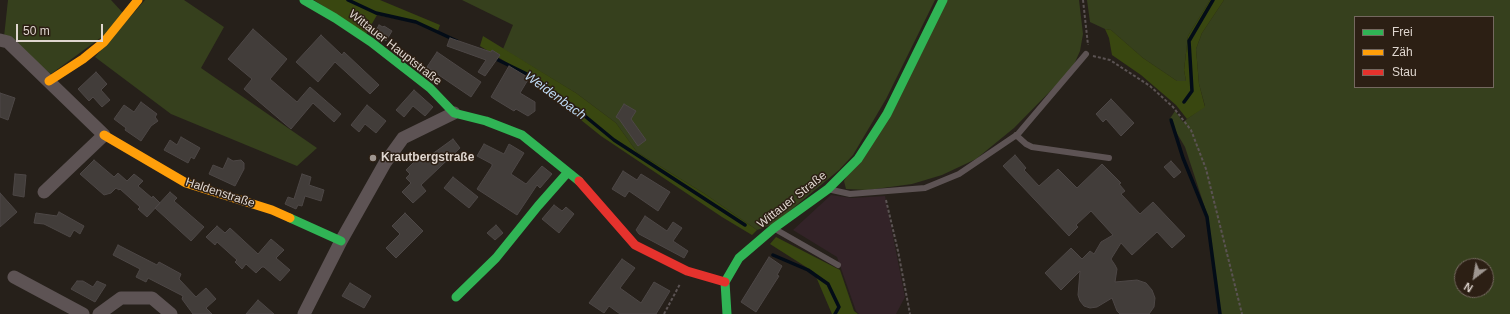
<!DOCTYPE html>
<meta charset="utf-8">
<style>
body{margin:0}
#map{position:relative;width:1510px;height:314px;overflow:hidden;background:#26201a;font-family:Helvetica,sans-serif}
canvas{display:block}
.legend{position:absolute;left:1354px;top:16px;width:140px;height:72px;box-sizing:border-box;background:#2c1f14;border:1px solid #74685f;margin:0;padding:5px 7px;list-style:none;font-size:12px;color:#dfd6cf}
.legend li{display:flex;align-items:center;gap:8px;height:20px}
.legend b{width:20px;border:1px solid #74685f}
.north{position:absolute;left:1454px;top:258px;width:40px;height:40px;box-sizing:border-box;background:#2c1f14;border:1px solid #74685f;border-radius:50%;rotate:211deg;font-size:11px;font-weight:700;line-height:16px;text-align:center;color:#dfd6cf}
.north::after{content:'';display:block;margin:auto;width:14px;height:18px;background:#9e9690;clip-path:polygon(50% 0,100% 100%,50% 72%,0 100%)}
.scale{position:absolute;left:16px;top:24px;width:87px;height:18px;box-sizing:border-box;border:2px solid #dfd6cf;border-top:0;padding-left:5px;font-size:12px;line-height:14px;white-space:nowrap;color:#dfd6cf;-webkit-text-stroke:3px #2c1f14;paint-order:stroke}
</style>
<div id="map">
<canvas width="1510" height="314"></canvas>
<ul class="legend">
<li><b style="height:5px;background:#30b455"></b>Frei</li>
<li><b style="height:5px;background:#ff9f0a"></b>Zäh</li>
<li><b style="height:5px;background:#e5322d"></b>Stau</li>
</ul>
<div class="north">N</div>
<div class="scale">50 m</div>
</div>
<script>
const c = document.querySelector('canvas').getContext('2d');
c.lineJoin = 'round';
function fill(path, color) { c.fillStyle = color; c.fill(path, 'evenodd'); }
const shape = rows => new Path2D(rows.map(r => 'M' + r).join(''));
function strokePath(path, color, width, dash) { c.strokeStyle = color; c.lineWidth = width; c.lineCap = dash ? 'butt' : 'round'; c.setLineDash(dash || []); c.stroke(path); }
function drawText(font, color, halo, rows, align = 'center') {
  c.font = font + ' Helvetica,sans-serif'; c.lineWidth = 3; c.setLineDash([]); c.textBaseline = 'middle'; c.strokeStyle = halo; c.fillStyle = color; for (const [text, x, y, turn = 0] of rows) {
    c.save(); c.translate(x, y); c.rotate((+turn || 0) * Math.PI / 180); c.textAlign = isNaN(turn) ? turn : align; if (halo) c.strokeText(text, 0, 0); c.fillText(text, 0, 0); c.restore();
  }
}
const industrial = shape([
 [831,195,852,198,885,196,905,297,896,314,859,314,856,311,837,257,793,230]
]);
const green = shape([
 [8,0,111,0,123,13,103,36,51,74,4,37],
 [145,0,184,0,224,27,201,68,317,148,297,166,171,114,95,57],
 [462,0,935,0,886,99,853,155,839,170,774,224,757,230,705,194,637,152,616,123,576,93,503,49,513,25],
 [945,0,1079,0,1083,34,1080,51,1072,69,1014,128,976,159,942,175,912,184,868,190,846,189,844,181],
 [1087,0,1210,0,1188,36,1184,70,1186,81,1177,81,1143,58,1111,30,1105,29,1090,22],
 [1224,0,1510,0,1510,314,1220,314,1206,211,1185,147,1169,120,1175,111,1183,122,1205,106,1199,84,1196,49,1202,33],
 [1355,17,1493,17,1493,87,1355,87],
 [1462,266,1486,266,1486,290,1462,290]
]);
const forest = shape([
 [314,0,380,0,440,25,437,33,416,23,377,15,366,34],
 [1210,0,1224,0,1202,33,1196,49,1199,84,1205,107,1187,119,1176,105,1141,75,1112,55,1109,38,1105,29,1111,30,1143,58,1177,81,1186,81,1184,70,1188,36],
 [483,36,576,93,616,123,637,152,705,194,757,230,752,235,722,217,601,136,536,84,532,78,480,46],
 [776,237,840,270,854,311,858,314,832,314,814,272,770,244]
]);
const stream = shape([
 [348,0,376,13,416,22,457,41],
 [494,58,533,77,574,107,614,140,745,225],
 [1184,102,1192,91,1189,41,1213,0],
 [1171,120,1183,158,1207,217,1220,314],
 [773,255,808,270,828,284,839,307,835,314]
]);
const building = shape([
 [379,25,383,27,384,26,392,31,386,41,375,32,379,25],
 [253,29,287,59,270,79,297,102,310,87,341,114,334,122,313,103,291,129,244,89,252,79,228,59,253,29],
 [321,35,342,55,344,52,379,85,370,94,335,62,318,82,296,62,321,35],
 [450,38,491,52,492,50,500,55,485,76,478,72,486,60,447,46,450,38],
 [437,52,481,82,471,97,427,67,437,52],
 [509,66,529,78,520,93,535,102,535,111,528,116,516,109,514,111,491,97,509,66],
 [96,72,107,84,101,90,110,100,102,107,93,97,89,101,78,89,96,72],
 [414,90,433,107,425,116,413,106,404,117,396,110,414,90],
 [0,93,15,98,8,120,0,117,0,93],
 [1111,99,1134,123,1121,136,1106,119,1103,122,1096,114,1111,99],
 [141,102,157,114,155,117,158,121,151,126,141,141,125,130,126,128,114,119,124,105,134,112,141,102],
 [624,104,636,111,631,119,646,140,638,146,619,119,616,117,624,104],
 [367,105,386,121,376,133,365,124,359,132,351,125,367,105],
 [181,137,200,148,194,159,191,157,188,163,164,150,170,140,177,145,181,137],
 [453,139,460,148,421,185,426,191,413,203,402,192,411,183,406,178,410,174,406,170,420,156,424,160,453,139],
 [484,144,504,154,509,144,524,153,511,174,526,184,542,166,552,174,540,188,537,185,517,215,477,189,492,166,492,164,477,156,484,144],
 [1015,155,1026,168,1024,170,1039,186,1058,169,1077,188,1102,164,1121,183,1119,184,1125,191,1121,194,1140,214,1153,202,1185,236,1172,248,1157,232,1132,255,1121,243,1111,259,1115,265,1117,269,1115,282,1137,280,1146,283,1152,290,1155,298,1154,307,1149,314,1120,314,1117,311,1112,298,1097,307,1090,308,1084,306,1080,301,1078,295,1080,271,1061,290,1045,273,1071,248,1082,259,1090,251,1094,254,1101,242,1113,235,1091,211,1076,225,1078,227,1069,236,1003,166,1015,155],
 [228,158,233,161,241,160,244,163,244,169,235,186,209,174,213,165,223,169,228,158],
 [94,160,114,177,118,173,127,181,134,174,143,181,138,186,152,198,153,196,160,203,147,217,138,209,140,207,120,189,119,190,116,188,111,193,104,195,80,174,94,160],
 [1171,161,1181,172,1174,178,1164,167,1171,161],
 [623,171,637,180,641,174,670,192,658,211,629,191,625,197,612,189,623,171],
 [15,174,26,175,24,197,13,195,15,174],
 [302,174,311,177,309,185,324,190,321,201,305,196,302,206,298,205,296,209,285,204,288,197,294,199,302,174],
 [453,177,478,197,469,208,444,188,453,177],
 [170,192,177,198,174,201,204,227,191,241,155,208,170,192],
 [0,193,17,212,0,227,0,193],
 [554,205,562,211,566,207,574,214,559,233,542,219,554,205],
 [59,212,84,226,80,234,74,230,70,237,44,224,34,223,36,213,57,216,59,212],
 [405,213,423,231,396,258,386,248,400,234,392,226,405,213],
 [645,216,667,231,673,222,682,228,673,241,688,251,684,258,639,234,636,230,645,216],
 [496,225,503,233,495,240,487,233,496,225],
 [217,226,225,233,230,228,258,254,271,239,284,250,276,258,290,270,280,281,264,267,262,267,256,273,246,264,242,269,235,262,237,260,217,242,215,245,206,237,217,226],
 [118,245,157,265,159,262,181,274,179,279,196,297,206,288,216,299,206,308,212,314,193,314,182,299,183,296,148,278,146,282,136,277,140,269,113,255,118,245],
 [769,257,782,266,777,275,779,276,756,312,741,302,769,257],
 [622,259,635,268,620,288,641,303,654,282,670,291,656,314,620,314,609,306,604,313,589,303,622,259],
 [77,281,83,281,93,287,97,281,106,285,95,302,71,289,77,281],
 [350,283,371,296,364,308,342,296,350,283],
 [258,300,274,314,246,314,258,300]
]);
const path = shape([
 [1083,0,1088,45],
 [1093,56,1110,60,1150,86,1173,107,1191,130,1206,169,1242,314],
 [886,200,898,251,910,314],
 [664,314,680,284]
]);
const lane = shape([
 [1016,135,1026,144,1032,147,1109,158],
 [832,190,850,194,925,188,959,174,1018,134,1086,54],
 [775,229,838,265]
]);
const street = shape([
 [0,40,8,42,104,135,44,192],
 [14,277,83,314],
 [99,314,121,298,152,298,171,314],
 [304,314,341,241,385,163,403,138,454,113]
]);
const fast = shape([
 [304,0,335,18,371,42,430,88,454,113,486,121,522,135,579,181],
 [290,218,341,241],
 [456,297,496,258,538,206,568,172],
 [727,314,725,282,739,258,774,228,828,189,858,159,887,114,943,0]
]);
const slow = shape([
 [49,81,83,59,104,42,138,0],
 [104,135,186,183,272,210,290,218]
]);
const jam = shape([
 [579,181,635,245,687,271,725,282]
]);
const markers = [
 [373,158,4,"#9e9690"]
];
const streetNames = [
 ["Wittauer Hauptstraße",395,48,38],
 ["Haldenstraße",220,193,18],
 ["Wittauer Straße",792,200,-38]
];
const poiNames = [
 ["Krautbergstraße",381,158]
];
const waterNames = [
 ["Weidenbach",555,96,36]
];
fill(industrial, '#332328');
fill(green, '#36401d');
fill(forest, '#394710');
strokePath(stream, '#030c17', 3.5);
fill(building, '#423d3a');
strokePath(building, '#4d4746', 1);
strokePath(path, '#5b5353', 2, [3, 2]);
strokePath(lane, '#5d5354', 6);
strokePath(street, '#5d5354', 13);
strokePath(fast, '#30b455', 9);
strokePath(slow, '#ff9f0a', 9);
strokePath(jam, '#e5322d', 9);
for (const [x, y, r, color] of markers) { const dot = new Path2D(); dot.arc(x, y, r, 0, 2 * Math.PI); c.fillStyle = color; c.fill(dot); strokePath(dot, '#2c1f14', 1.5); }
drawText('12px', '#dfd6cf', '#2c1f14', streetNames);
drawText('bold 12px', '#dfd6cf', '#2c1f14', poiNames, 'left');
drawText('italic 13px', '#bddaf4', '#2c1f14', waterNames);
</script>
